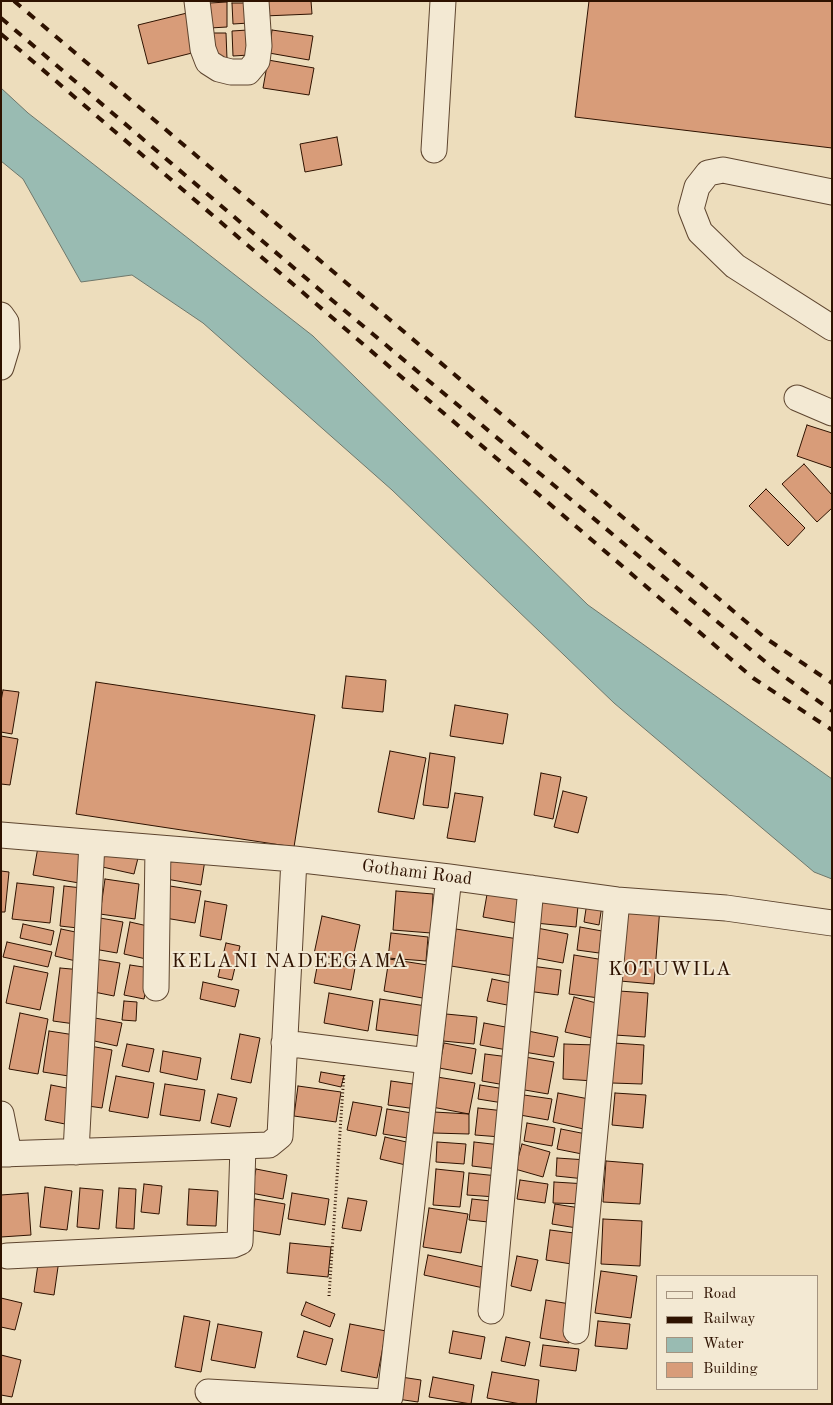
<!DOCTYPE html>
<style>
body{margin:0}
#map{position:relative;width:833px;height:1405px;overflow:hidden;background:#edddbc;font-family:"Old Standard TT",serif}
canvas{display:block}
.frame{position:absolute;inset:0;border:2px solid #2e1200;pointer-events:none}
.legend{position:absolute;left:656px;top:1275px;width:162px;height:115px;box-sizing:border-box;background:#f3e9d3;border:1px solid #a4937f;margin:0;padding:6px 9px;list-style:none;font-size:15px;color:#2e1200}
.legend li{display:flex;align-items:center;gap:10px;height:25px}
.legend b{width:25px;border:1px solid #a4937f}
</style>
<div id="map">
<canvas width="833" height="1405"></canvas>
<div class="frame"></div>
<ul class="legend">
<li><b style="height:6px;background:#f3e9d3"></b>Road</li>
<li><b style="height:6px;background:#2e1200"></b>Railway</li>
<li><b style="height:14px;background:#99bbb2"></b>Water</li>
<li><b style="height:14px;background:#d89c79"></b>Building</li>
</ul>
</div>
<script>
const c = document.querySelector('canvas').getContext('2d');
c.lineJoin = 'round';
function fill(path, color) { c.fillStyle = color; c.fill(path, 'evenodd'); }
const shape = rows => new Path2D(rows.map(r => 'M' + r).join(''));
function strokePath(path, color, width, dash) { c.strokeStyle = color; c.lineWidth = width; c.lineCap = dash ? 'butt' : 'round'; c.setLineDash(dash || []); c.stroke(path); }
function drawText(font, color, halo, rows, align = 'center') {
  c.font = font + ' "Old Standard TT",serif'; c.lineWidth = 4; c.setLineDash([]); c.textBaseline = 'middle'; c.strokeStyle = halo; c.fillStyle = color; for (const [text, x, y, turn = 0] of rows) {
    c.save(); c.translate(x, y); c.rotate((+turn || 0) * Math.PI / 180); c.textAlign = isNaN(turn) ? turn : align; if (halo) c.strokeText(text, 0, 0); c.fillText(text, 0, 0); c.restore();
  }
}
const water = shape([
 [1,88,28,113,313,336,588,605,832,779,832,879,814,872,614,703,392,490,203,323,132,275,81,282,23,179,1,161,1,88]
]);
const building = shape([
 [264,1,311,1,312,14,264,16,264,1],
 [589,1,832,1,832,148,575,117,589,1],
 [227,2,227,27,210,28,210,3,227,2],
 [232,3,248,3,249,23,233,24,232,3],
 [187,13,196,52,148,64,138,25,187,13],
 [248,30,249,55,233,56,232,31,248,30],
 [272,30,313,36,309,60,269,53,272,30],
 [212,33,226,33,227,59,213,59,212,33],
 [268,60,314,68,309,95,263,88,268,60],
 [337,137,342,165,305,172,300,144,337,137],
 [807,425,832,433,832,468,797,456,807,425],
 [804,464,832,495,832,508,817,522,782,484,804,464],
 [766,489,805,528,788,546,749,506,766,489],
 [346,676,386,680,383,712,342,708,346,676],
 [96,682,315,715,294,847,76,814,96,682],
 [3,690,19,692,12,734,1,732,1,701,3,690],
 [455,705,508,714,503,744,450,736,455,705],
 [1,736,18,739,10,785,1,784,1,736],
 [390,751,426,758,414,819,378,812,390,751],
 [430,753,455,757,448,808,423,805,430,753],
 [541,773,561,777,553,819,534,815,541,773],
 [563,791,587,797,578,833,554,827,563,791],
 [455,793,483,797,475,842,447,838,455,793],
 [102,846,139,854,134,874,98,866,102,846],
 [38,847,84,855,79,883,33,875,38,847],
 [170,854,205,860,201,885,166,879,170,854],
 [1,871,9,872,5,912,1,912,1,871],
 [105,879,139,884,135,919,100,914,105,879],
 [17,883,54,887,50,923,12,919,17,883],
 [489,883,524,889,517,923,483,917,489,883],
 [64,886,91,889,87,929,60,926,64,886],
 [170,886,201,891,195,923,165,918,170,886],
 [396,891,433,894,431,933,393,930,396,891],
 [538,891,579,895,576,927,535,923,538,891],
 [588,896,603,899,599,925,584,922,588,896],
 [205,901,227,905,221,940,200,936,205,901],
 [626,905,660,907,654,984,620,981,626,905],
 [322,916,360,925,352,962,314,954,322,916],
 [100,918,123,922,117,953,94,949,100,918],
 [130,922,152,927,146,959,124,954,130,922],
 [23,924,54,931,51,945,20,938,23,924],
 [580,927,602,931,599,953,577,950,580,927],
 [537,928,568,934,563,963,531,957,537,928],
 [61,929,85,934,80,962,55,956,61,929],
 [456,929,518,939,513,976,451,966,456,929],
 [391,933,428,937,426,961,388,958,391,933],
 [7,942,52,952,48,967,3,957,7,942],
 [226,943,240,946,232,980,218,977,226,943],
 [574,955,604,960,599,998,569,994,574,955],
 [95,959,120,963,114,996,89,991,95,959],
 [389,959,434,966,428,999,384,991,389,959],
 [318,962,355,968,351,990,314,983,318,962],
 [130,965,150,968,144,999,124,995,130,965],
 [14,966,48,973,40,1010,6,1003,14,966],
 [531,966,561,970,558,995,527,991,531,966],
 [60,968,82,970,75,1024,53,1021,60,968],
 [492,979,516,984,512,1006,487,1001,492,979],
 [203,982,239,990,235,1007,200,999,203,982],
 [619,991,648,993,645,1037,615,1035,619,991],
 [329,993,373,1001,368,1031,324,1023,329,993],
 [574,997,600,1004,592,1038,565,1032,574,997],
 [380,999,426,1006,421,1036,376,1030,380,999],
 [124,1001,137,1002,136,1021,122,1020,124,1001],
 [20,1013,48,1019,38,1074,9,1069,20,1013],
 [446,1014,477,1017,474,1044,443,1041,446,1014],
 [95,1018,122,1023,117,1046,90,1040,95,1018],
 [484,1023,511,1028,507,1050,480,1045,484,1023],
 [49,1031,81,1036,75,1077,43,1072,49,1031],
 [528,1031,558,1037,554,1057,524,1052,528,1031],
 [240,1034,260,1038,251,1083,231,1079,240,1034],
 [444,1043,476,1049,472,1074,439,1068,444,1043],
 [614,1043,644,1045,642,1084,612,1083,614,1043],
 [127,1044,154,1049,149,1072,122,1066,127,1044],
 [564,1044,596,1045,594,1081,563,1079,564,1044],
 [90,1046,112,1050,102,1108,81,1105,90,1046],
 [163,1051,201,1058,197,1080,160,1072,163,1051],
 [485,1054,509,1057,505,1085,482,1081,485,1054],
 [525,1057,554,1062,548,1094,519,1089,525,1057],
 [321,1072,344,1076,341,1087,319,1082,321,1072],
 [116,1076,154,1083,148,1118,109,1111,116,1076],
 [437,1077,475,1083,469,1114,432,1107,437,1077],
 [391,1081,420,1085,416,1109,388,1105,391,1081],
 [165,1084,205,1090,200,1121,160,1115,165,1084],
 [51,1085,77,1090,70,1125,45,1120,51,1085],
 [480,1085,505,1089,503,1103,478,1099,480,1085],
 [298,1086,341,1092,336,1122,294,1116,298,1086],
 [558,1093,594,1100,588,1130,553,1122,558,1093],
 [615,1093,646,1095,643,1128,612,1125,615,1093],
 [218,1094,237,1098,230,1127,211,1123,218,1094],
 [524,1095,552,1099,548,1120,520,1115,524,1095],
 [353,1102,382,1107,376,1136,347,1130,353,1102],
 [478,1108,504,1111,501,1137,475,1135,478,1108],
 [387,1109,418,1114,414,1139,383,1134,387,1109],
 [434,1112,469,1114,469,1134,433,1133,434,1112],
 [527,1123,555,1128,552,1146,524,1141,527,1123],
 [561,1129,591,1135,587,1155,557,1149,561,1129],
 [385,1137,415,1144,410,1166,380,1159,385,1137],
 [437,1142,466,1144,464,1164,436,1162,437,1142],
 [474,1142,501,1145,498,1169,472,1166,474,1142],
 [522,1144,550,1152,543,1177,515,1169,522,1144],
 [557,1158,587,1160,585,1179,556,1176,557,1158],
 [606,1161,643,1164,640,1204,603,1202,606,1161],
 [256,1169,287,1175,283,1199,251,1193,256,1169],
 [436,1169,464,1172,460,1207,433,1205,436,1169],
 [469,1173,498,1176,496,1197,467,1195,469,1173],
 [520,1180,548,1184,545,1203,517,1199,520,1180],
 [554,1182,587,1184,586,1204,553,1203,554,1182],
 [144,1184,162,1186,159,1214,141,1212,144,1184],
 [45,1187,72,1191,67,1230,40,1227,45,1187],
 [80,1188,103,1190,99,1229,77,1227,80,1188],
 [119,1188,136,1189,134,1229,116,1228,119,1188],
 [189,1189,218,1191,216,1226,187,1225,189,1189],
 [28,1193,31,1235,1,1237,1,1195,28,1193],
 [292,1193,329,1199,325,1225,288,1219,292,1193],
 [348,1198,367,1201,361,1231,342,1228,348,1198],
 [255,1199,285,1204,280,1235,250,1230,255,1199],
 [472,1199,500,1202,498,1223,469,1220,472,1199],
 [555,1204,586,1209,583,1229,552,1224,555,1204],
 [429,1208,468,1214,461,1253,423,1247,429,1208],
 [603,1219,642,1221,640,1266,601,1264,603,1219],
 [550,1230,582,1234,578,1265,546,1260,550,1230],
 [290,1243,331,1247,328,1277,287,1273,290,1243],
 [428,1255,492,1269,488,1289,424,1275,428,1255],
 [517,1256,538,1260,531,1291,511,1286,517,1256],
 [39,1257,59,1260,54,1295,34,1292,39,1257],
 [601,1271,637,1276,631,1318,595,1313,601,1271],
 [1,1298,22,1303,15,1330,1,1327,1,1298],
 [546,1300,576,1305,569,1343,540,1338,546,1300],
 [306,1302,335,1314,330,1327,301,1315,306,1302],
 [184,1316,210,1321,201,1372,175,1367,184,1316],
 [598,1321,630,1324,627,1349,595,1346,598,1321],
 [218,1324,262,1332,255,1368,211,1360,218,1324],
 [350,1324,386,1331,377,1378,341,1371,350,1324],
 [304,1331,333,1339,326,1365,297,1357,304,1331],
 [453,1331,485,1337,481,1359,449,1353,453,1331],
 [506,1337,530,1342,525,1366,501,1361,506,1337],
 [543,1345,579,1349,576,1371,540,1366,543,1345],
 [1,1355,21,1360,12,1397,1,1395,1,1355],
 [492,1372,539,1380,536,1404,521,1404,487,1398,492,1372],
 [401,1377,421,1380,418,1402,397,1399,401,1377],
 [433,1377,474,1385,471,1404,429,1397,433,1377]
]);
const path = shape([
 [329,1296,344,1073]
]);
const minor = shape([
 [197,1,203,49,208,62,219,69,231,72,248,72,257,61,259,46,256,1],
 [434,150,443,1],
 [832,192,723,170,708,173,697,187,691,209,700,232,735,266,832,328],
 [1,315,6,322,7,347,1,367],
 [797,398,832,413],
 [1,835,294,859,449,877,617,900,726,908,832,923],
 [156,988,158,848],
 [284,1043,428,1061],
 [1,1114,9,1154],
 [76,1152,92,843],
 [1,1154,269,1145,280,1136,294,859],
 [7,1256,233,1245,240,1242,243,1146],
 [491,1311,531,888],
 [576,1331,617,900],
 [208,1392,385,1402,390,1397,449,877]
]);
const rail = shape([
 [14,1,764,637,832,683],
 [1,18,314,285,774,669,832,711],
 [1,34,753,678,832,730]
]);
const streetNames = [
 ["Gothami Road",417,873,7]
];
const quarterNames = [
 ["KELANI NADEEGAMA",290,962],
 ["KOTUWILA",670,970]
];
fill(water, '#99bbb2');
strokePath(water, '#6e776b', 1);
fill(building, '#d89c79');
strokePath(building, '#2e1200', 1);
strokePath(minor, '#5e452f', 27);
strokePath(path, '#2e1200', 3, [1, 2.5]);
strokePath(minor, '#f3e9d3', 25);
strokePath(rail, '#2e1200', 4, [9, 9]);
drawText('18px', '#2e1200', '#f3e9d3', streetNames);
c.letterSpacing = '1px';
drawText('20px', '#2e1200', '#f3e9d3', quarterNames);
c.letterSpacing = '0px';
</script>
